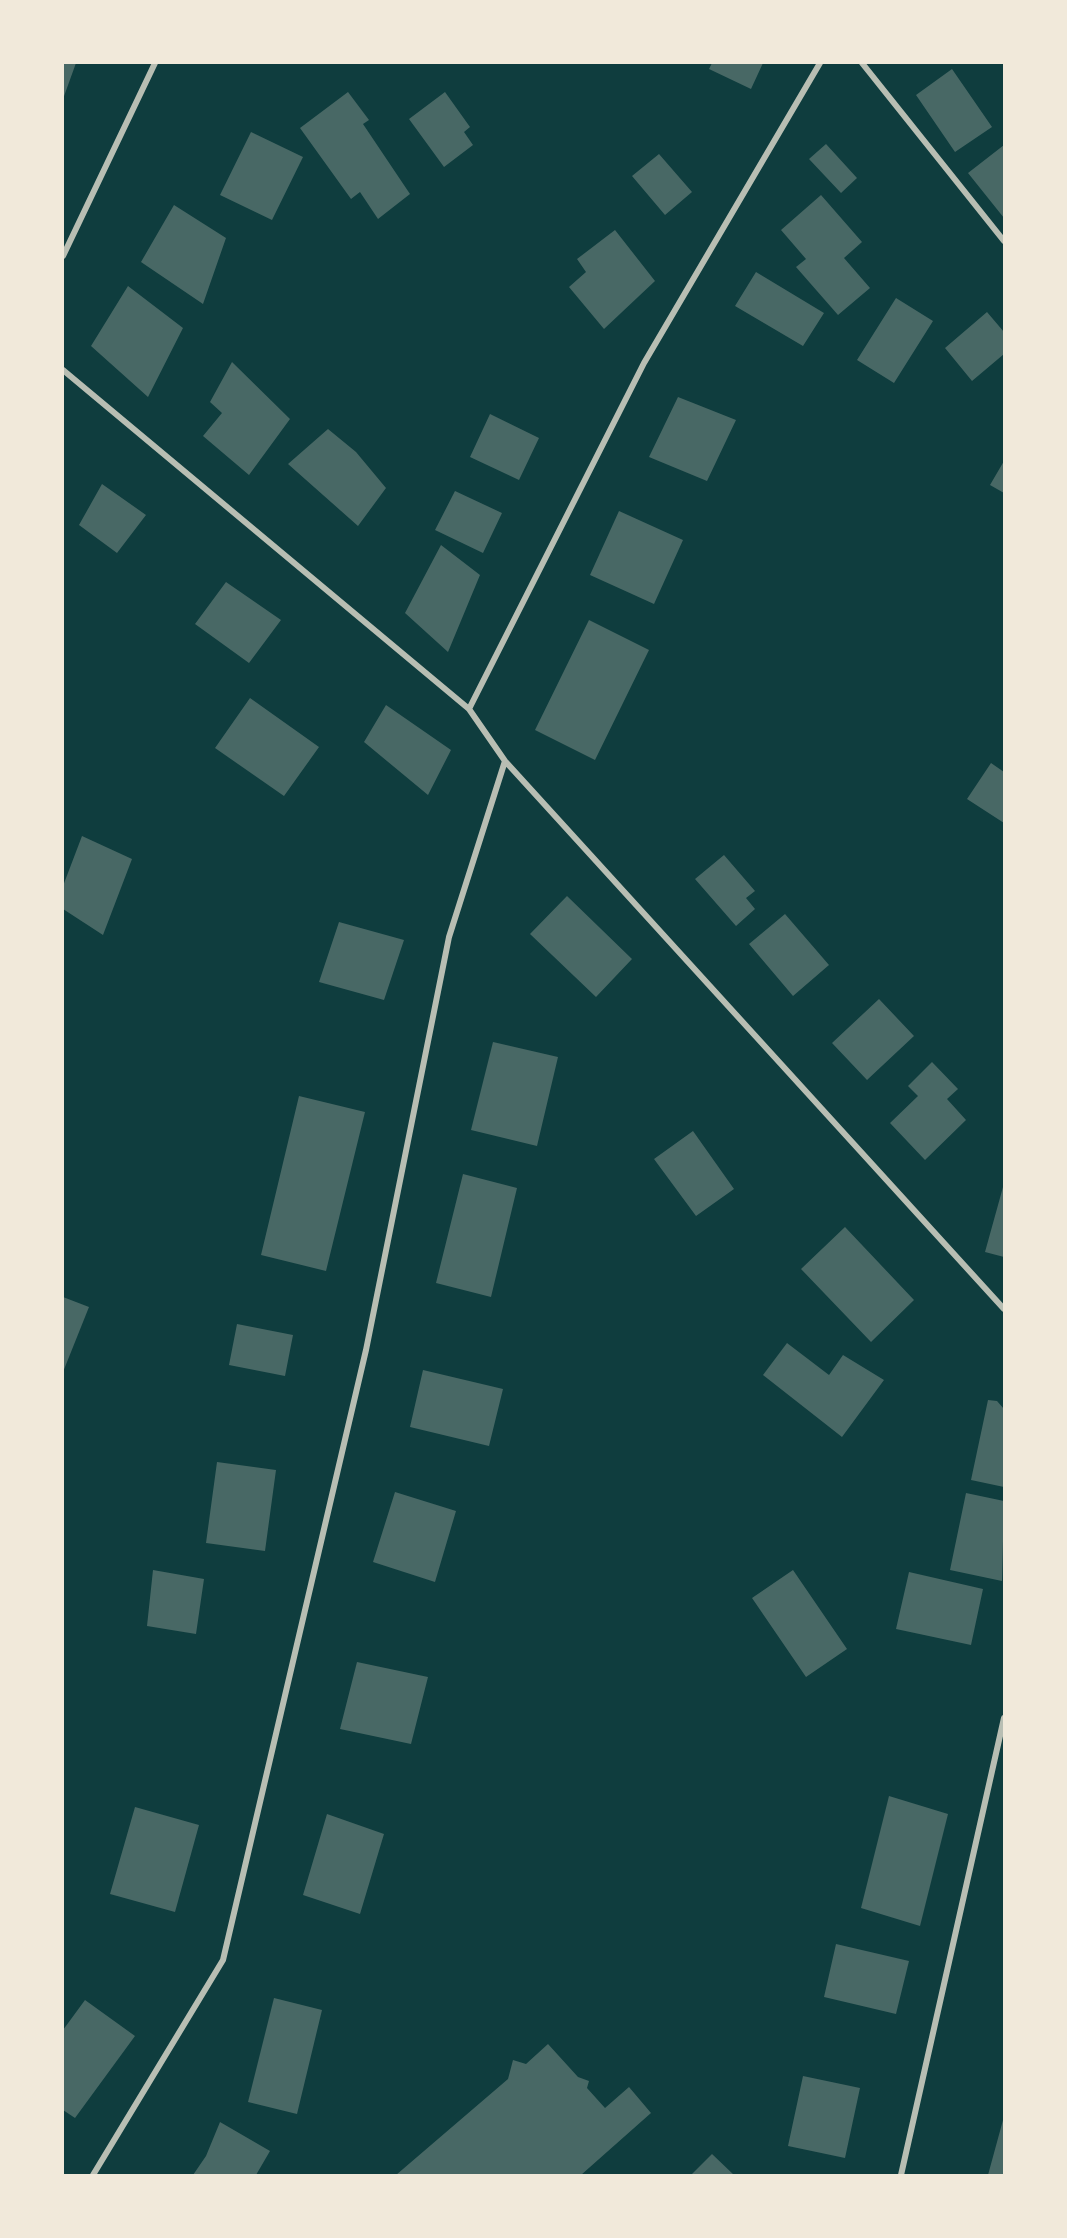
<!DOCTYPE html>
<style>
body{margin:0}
#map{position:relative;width:1067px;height:2238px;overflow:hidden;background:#0f3d3e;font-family:Lato,sans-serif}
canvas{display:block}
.frame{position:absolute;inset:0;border:64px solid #f1e9da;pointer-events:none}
</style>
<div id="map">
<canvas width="1067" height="2238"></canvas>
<div class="frame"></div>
</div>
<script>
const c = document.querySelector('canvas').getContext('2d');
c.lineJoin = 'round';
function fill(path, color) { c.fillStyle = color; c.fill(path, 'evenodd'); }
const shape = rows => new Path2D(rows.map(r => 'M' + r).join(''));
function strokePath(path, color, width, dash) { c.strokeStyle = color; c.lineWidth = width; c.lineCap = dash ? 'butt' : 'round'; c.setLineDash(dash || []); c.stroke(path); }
const building = shape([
 [63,63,76,63,63,99],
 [712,63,763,63,751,89,709,69],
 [952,69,992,127,955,152,916,95],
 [348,92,369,120,363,124,410,194,378,219,360,192,351,199,300,128],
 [445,92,470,127,464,132,473,145,444,167,409,119],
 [251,132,303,157,272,220,220,195],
 [826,144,857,178,841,193,809,159],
 [1004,145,1004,218,968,173],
 [659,154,692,192,665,215,632,176],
 [821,195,862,242,844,258,870,288,838,315,796,267,806,259,781,230],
 [174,205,226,238,203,304,141,262],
 [615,230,655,281,604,329,569,287,586,272,577,259],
 [756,272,824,313,803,346,735,306],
 [128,286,183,328,148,397,91,346],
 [896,298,933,321,894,383,857,360],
 [987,312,1004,332,1004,354,972,381,945,348],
 [232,362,290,419,249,475,203,436,222,413,210,402],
 [678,397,736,420,707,481,649,457],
 [490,414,539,438,519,480,470,457],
 [328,429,356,452,386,488,358,526,288,464],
 [1004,461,1004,493,990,485],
 [102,484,146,515,117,553,79,525],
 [455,491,502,513,483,553,435,530],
 [619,511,683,540,654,604,590,575],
 [441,545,480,575,448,652,405,613],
 [226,582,281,620,249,663,195,624],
 [589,620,649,650,595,760,535,730],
 [250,698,319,747,284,796,215,748],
 [386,705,451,750,428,795,364,742],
 [991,763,1004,772,1004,823,967,799],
 [82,836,132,859,103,935,63,909,63,886],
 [724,855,755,891,746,898,755,909,736,926,695,879],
 [567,896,632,959,596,997,530,934],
 [785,914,829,965,793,996,749,944],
 [339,922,404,940,384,1000,319,982],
 [879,999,914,1036,867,1080,832,1043],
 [493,1042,558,1057,537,1146,471,1130],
 [932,1062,958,1089,947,1099,966,1120,925,1160,890,1123,918,1096,908,1086],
 [299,1096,365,1112,326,1271,261,1255],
 [693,1131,734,1189,696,1216,654,1159],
 [463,1174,517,1188,491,1297,436,1283],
 [1003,1187,1004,1187,1004,1257,985,1252],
 [845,1227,914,1300,871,1342,801,1269],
 [63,1297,89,1307,63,1372],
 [237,1324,293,1335,285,1376,229,1365],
 [787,1343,829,1375,843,1355,884,1380,842,1437,763,1375],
 [423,1370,503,1389,489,1446,410,1427],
 [988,1400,997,1401,1004,1409,1004,1487,971,1480],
 [217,1462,276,1470,265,1551,206,1543],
 [395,1492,456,1511,435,1582,373,1562],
 [966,1493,1004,1501,1002,1581,950,1570],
 [153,1570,204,1579,196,1634,147,1626],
 [793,1570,847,1649,806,1677,752,1598],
 [909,1572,983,1589,971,1645,896,1629],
 [357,1662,428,1677,411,1744,340,1729],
 [889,1796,948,1814,920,1926,861,1908],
 [135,1807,199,1825,175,1912,110,1894],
 [327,1814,384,1834,360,1914,303,1895],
 [836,1944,909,1961,896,2014,824,1997],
 [274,1998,322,2010,297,2114,248,2102],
 [85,2000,135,2036,75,2118,63,2110,63,2030],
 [548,2044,578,2077,589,2081,587,2088,605,2108,629,2087,651,2113,581,2175,396,2175,508,2079,513,2060,526,2064],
 [803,2076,860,2088,845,2158,788,2146],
 [1003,2120,1004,2175,988,2175],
 [220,2122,270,2151,256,2175,193,2175,206,2156],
 [712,2154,734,2175,691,2175]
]);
const minor = shape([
 [862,63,1004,241],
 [63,256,155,63],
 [63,370,469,709,505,761,1004,1309],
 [469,709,644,363,820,63],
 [93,2175,223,1960,366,1350,449,937,505,761],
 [901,2175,1004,1718]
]);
fill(building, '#486865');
strokePath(minor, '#b8beb3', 6);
</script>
